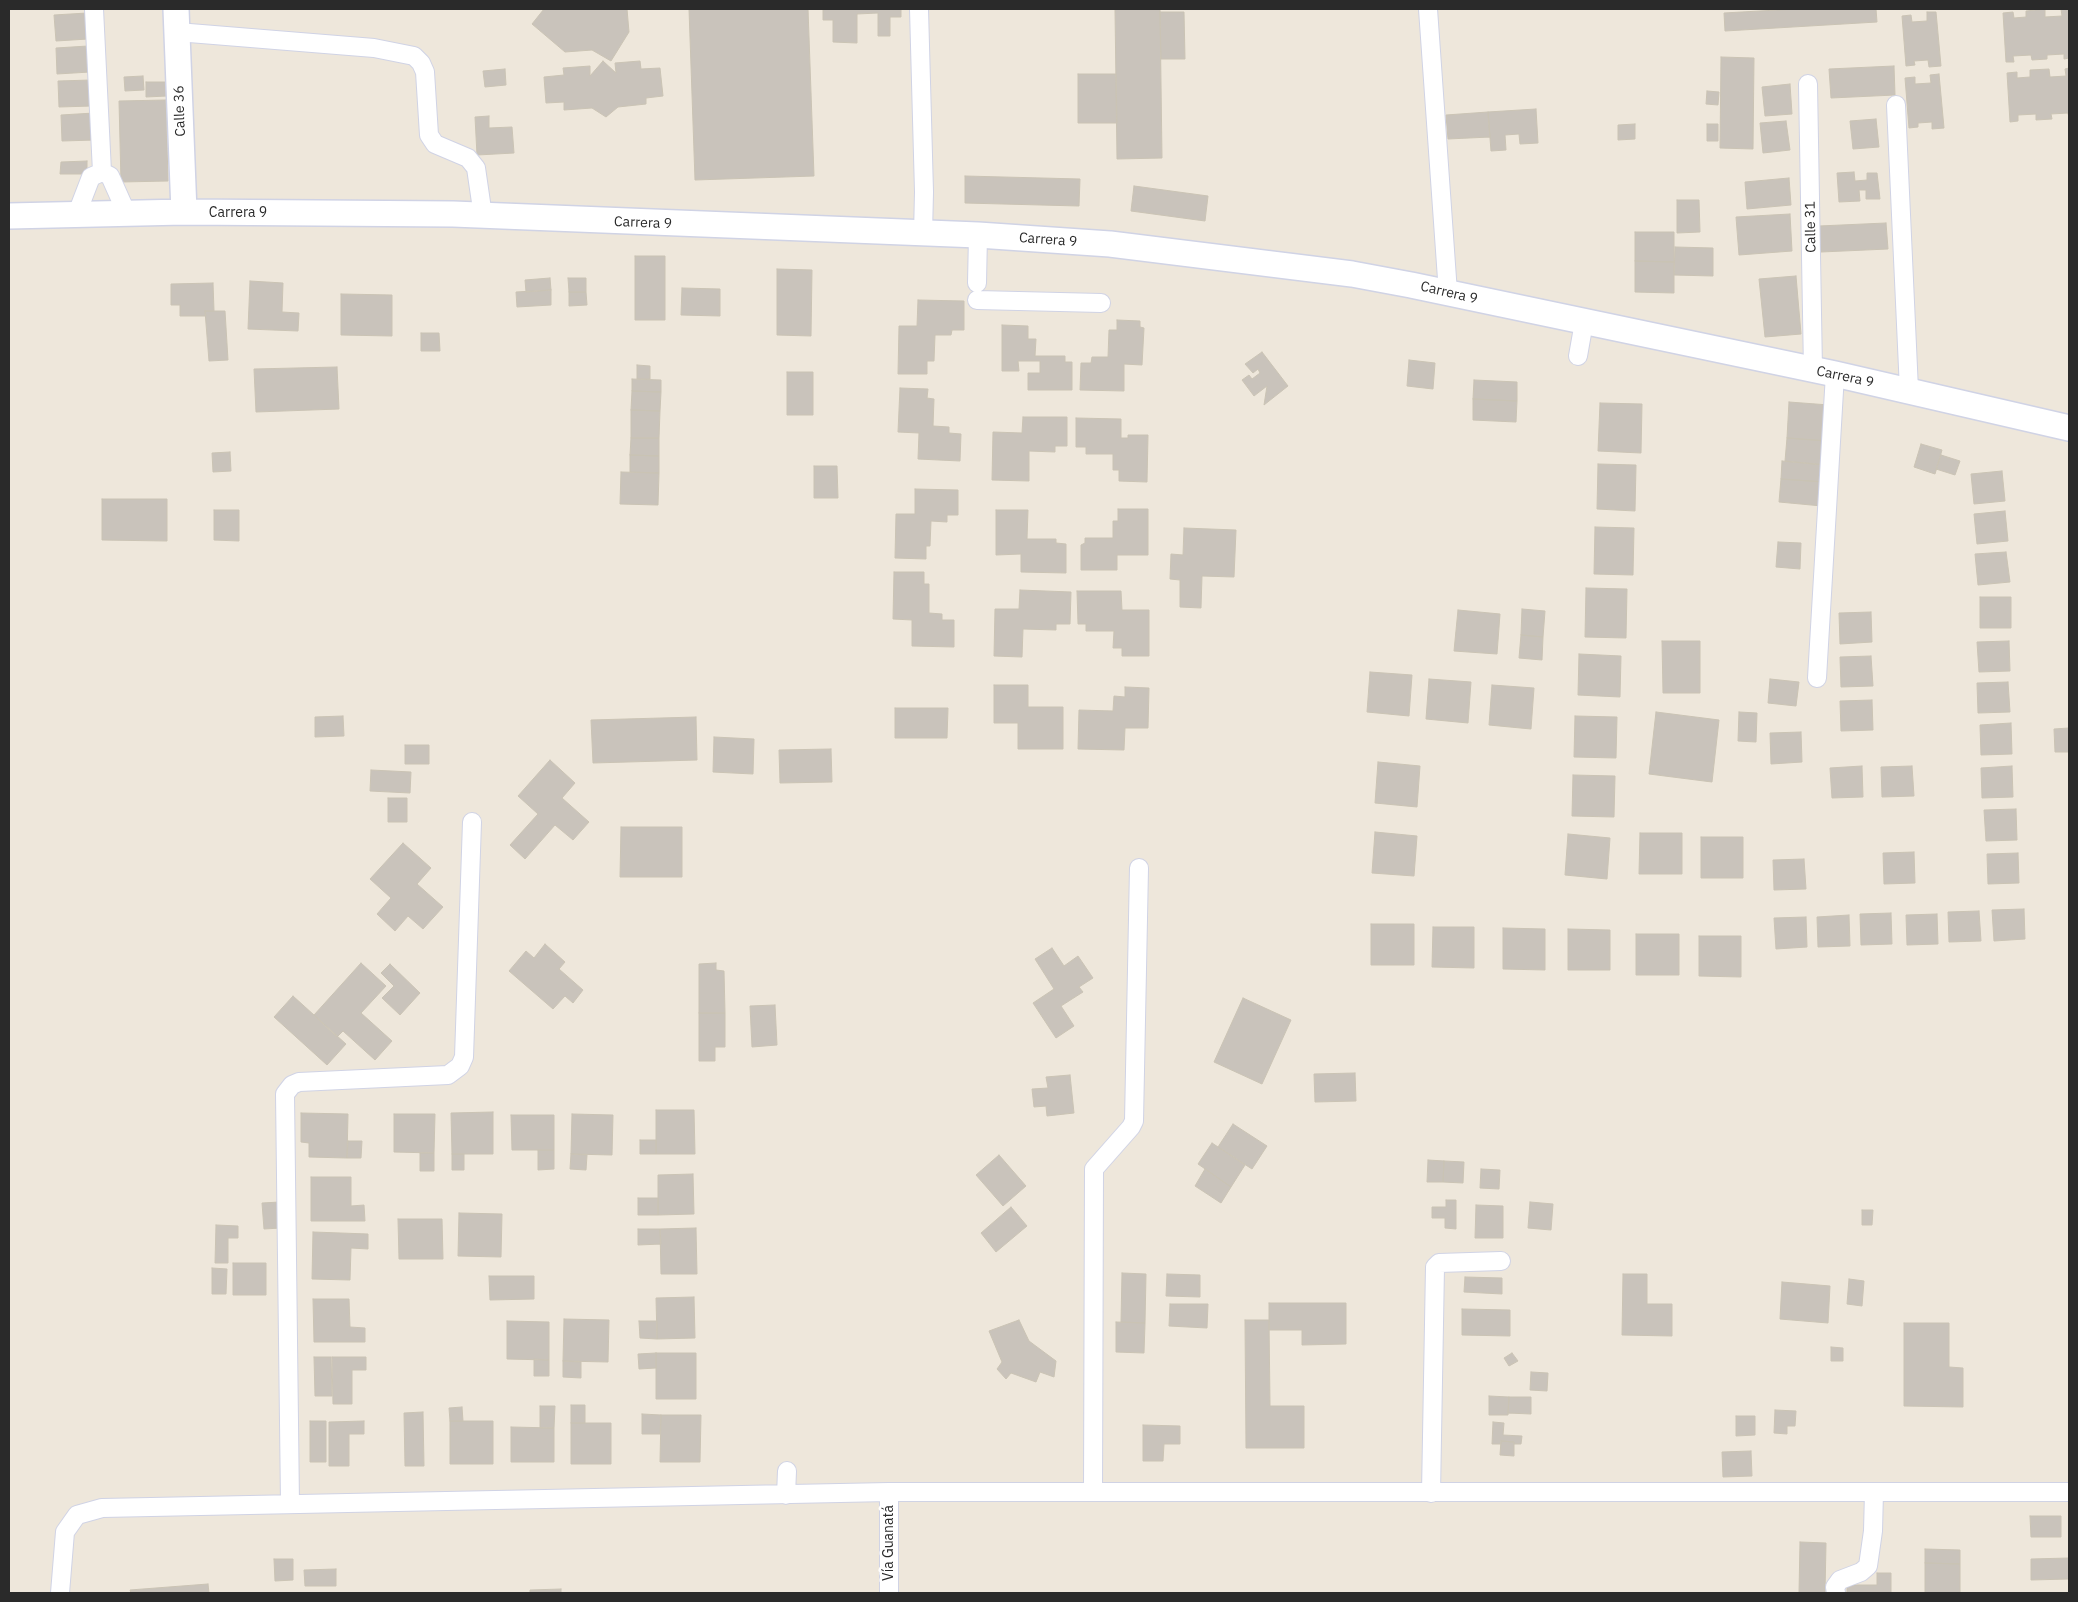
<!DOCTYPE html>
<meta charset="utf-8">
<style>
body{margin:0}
#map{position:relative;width:2078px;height:1602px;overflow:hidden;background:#eee7db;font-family:"IBM Plex Sans",sans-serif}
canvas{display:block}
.frame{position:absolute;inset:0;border:10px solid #2a2a2a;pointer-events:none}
</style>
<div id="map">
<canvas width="2078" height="1602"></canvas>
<div class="frame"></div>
</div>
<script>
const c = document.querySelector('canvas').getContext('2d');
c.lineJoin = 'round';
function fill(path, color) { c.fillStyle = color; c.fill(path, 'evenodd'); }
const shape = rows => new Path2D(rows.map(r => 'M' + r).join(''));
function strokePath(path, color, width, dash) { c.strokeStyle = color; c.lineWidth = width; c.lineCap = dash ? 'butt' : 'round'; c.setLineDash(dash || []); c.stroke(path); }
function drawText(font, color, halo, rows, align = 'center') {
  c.font = font + ' "IBM Plex Sans",sans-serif'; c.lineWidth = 5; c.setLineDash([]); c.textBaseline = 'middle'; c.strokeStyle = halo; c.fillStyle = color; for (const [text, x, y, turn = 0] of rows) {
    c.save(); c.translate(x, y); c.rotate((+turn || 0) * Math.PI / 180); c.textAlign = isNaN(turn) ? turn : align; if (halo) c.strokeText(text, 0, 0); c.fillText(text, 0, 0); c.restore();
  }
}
const building = shape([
 [544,9,627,9,629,32,611,61,592,50,565,52,532,24,544,9],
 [689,9,808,9,814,176,695,180,689,9],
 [823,9,901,9,901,17,890,17,890,36,878,36,878,13,857,14,857,43,833,42,833,20,823,20,823,9],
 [1115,9,1160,9,1162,158,1117,159,1115,9],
 [1795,9,1876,9,1877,22,1725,31,1724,13,1795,9],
 [2045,9,2045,17,2062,16,2061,9,2069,9,2069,58,2064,59,2064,54,2047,55,2047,59,2032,60,2031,55,2013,56,2014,62,2006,62,2003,13,2013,12,2014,18,2026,17,2026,11,2045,9],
 [1160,12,1184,12,1185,59,1161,59,1160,12],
 [1927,12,1936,12,1941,66,1929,67,1928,60,1914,61,1915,65,1906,66,1902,16,1911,15,1912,22,1927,21,1927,12],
 [87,13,88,39,56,41,54,15,87,13],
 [88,46,90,72,57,74,56,48,88,46],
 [1721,57,1754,58,1753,149,1720,148,1721,57],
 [603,61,616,73,615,63,640,61,641,69,660,68,663,96,646,98,646,104,618,107,606,117,592,108,564,110,564,102,546,103,544,77,564,75,563,68,590,66,590,76,603,61],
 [1894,66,1895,95,1831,98,1829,69,1894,66],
 [2069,68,2069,118,2068,113,2051,114,2052,119,2036,120,2036,114,2018,115,2018,121,2010,122,2007,73,2017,72,2017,78,2030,77,2030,70,2049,69,2050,77,2066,76,2065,69,2069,68],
 [505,69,506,85,485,87,483,71,505,69],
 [1078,74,1116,74,1117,123,1078,123,1078,74],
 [1939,74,1944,128,1932,129,1932,122,1918,123,1918,127,1909,128,1905,78,1915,77,1915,84,1931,83,1930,75,1939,74],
 [143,76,144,90,125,91,124,77,143,76],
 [91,80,92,106,59,107,58,81,91,80],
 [146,82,167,82,167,96,146,97,146,82],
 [1790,84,1792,114,1765,116,1762,87,1790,84],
 [1707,91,1719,92,1718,105,1706,104,1707,91],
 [166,100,168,181,121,182,119,101,166,100],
 [1536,109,1538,143,1520,144,1519,134,1505,135,1506,150,1491,151,1488,112,1536,109],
 [1488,112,1490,137,1448,139,1446,115,1488,112],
 [94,113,95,140,62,141,61,115,94,113],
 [489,116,489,128,512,127,514,153,477,155,475,117,489,116],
 [1876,119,1879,147,1853,149,1850,121,1876,119],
 [1786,121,1790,150,1763,153,1760,123,1786,121],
 [1635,124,1635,139,1618,140,1618,125,1635,124],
 [1707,124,1718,124,1718,141,1707,141,1707,124],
 [87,161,87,174,60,174,61,162,87,161],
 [1854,172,1855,181,1867,180,1867,173,1877,173,1880,199,1866,199,1866,190,1859,190,1860,201,1839,202,1837,173,1854,172],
 [965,176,1080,179,1079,206,965,203,965,176],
 [1789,178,1791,205,1747,209,1745,182,1789,178],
 [1134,186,1208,196,1205,221,1131,211,1134,186],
 [1677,200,1699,200,1700,232,1677,233,1677,200],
 [1790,214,1792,251,1739,255,1736,217,1790,214],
 [1886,223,1888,249,1821,252,1819,226,1886,223],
 [1635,232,1674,232,1674,262,1635,261,1635,232],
 [1675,247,1713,248,1713,276,1674,275,1675,247],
 [635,256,665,256,665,320,635,320,635,256],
 [1635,261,1674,262,1674,293,1635,292,1635,261],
 [777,269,812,270,811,336,777,335,777,269],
 [1796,276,1801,334,1765,337,1759,279,1796,276],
 [550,278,551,290,526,292,525,280,550,278],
 [568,278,586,278,586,292,569,292,568,278],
 [250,281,283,283,282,312,299,313,298,331,248,329,250,281],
 [213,283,214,311,205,311,206,316,180,316,180,305,171,305,171,284,213,283],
 [682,288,720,289,720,316,681,315,682,288],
 [551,290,551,305,517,307,516,292,551,290],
 [569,292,586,292,587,305,569,306,569,292],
 [341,294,392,295,392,336,341,335,341,294],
 [918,300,964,301,964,330,952,330,951,335,935,335,934,361,927,361,927,374,898,374,899,326,917,326,918,300],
 [205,311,225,311,228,360,209,361,205,311],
 [1117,320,1140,321,1140,327,1144,328,1142,365,1124,364,1124,391,1080,390,1081,363,1091,363,1092,357,1108,357,1109,330,1117,330,1117,320],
 [1002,325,1028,326,1028,339,1036,339,1035,356,1065,356,1065,362,1072,362,1072,390,1028,390,1028,373,1040,373,1040,361,1018,361,1019,371,1002,371,1002,325],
 [421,333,439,333,440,351,421,351,421,333],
 [1262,352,1288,386,1264,405,1267,386,1254,396,1242,380,1249,375,1252,379,1260,373,1258,369,1253,373,1245,364,1262,352],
 [1409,360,1435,363,1433,389,1407,386,1409,360],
 [637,365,650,366,650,379,637,379,637,365],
 [337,367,339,409,256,412,254,369,337,367],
 [787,372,813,372,813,415,787,415,787,372],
 [632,379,661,380,661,392,632,391,632,379],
 [1474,380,1517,382,1517,401,1473,399,1474,380],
 [900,388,928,389,927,398,934,399,933,426,949,427,949,433,961,434,960,461,918,459,919,433,898,432,900,388],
 [632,391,661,392,660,411,631,410,632,391],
 [1473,399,1517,401,1516,422,1473,420,1473,399],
 [1789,402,1829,405,1827,441,1787,438,1789,402],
 [1600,403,1642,404,1641,453,1598,451,1600,403],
 [631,410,660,411,659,438,631,438,631,410],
 [1023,417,1067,417,1067,446,1055,446,1055,452,1029,451,1029,481,992,480,993,432,1022,433,1023,417],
 [1076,418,1121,419,1121,438,1128,438,1128,435,1148,435,1147,482,1119,481,1119,470,1113,470,1113,454,1086,454,1086,447,1076,447,1076,418],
 [631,438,659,438,659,456,630,455,631,438],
 [1787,438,1827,441,1825,465,1785,461,1787,438],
 [1921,444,1942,450,1935,474,1914,467,1921,444],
 [230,452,231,471,213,472,212,453,230,452],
 [630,455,659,456,659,473,630,472,630,455],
 [1941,455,1960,461,1955,475,1936,469,1941,455],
 [1782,461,1825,465,1824,482,1781,479,1782,461],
 [1598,464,1636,465,1635,511,1597,509,1598,464],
 [814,466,837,466,838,498,814,498,814,466],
 [2002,471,2005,501,1974,504,1971,474,2002,471],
 [621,472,659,473,658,505,620,504,621,472],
 [1781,479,1824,482,1822,506,1779,502,1781,479],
 [915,489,958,490,958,515,947,515,947,522,931,521,930,546,926,546,926,559,895,558,896,514,915,514,915,489],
 [102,499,167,499,167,541,102,540,102,499],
 [1118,509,1148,509,1148,555,1117,555,1117,570,1081,570,1081,545,1085,543,1085,538,1113,538,1113,521,1118,521,1118,509],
 [214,510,239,510,239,541,214,540,214,510],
 [996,510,1028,510,1027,539,1056,539,1056,543,1066,544,1066,573,1021,572,1021,554,996,555,996,510],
 [2005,511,2008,541,1977,544,1974,514,2005,511],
 [1595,527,1634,528,1633,575,1594,574,1595,527],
 [1184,528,1236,530,1234,577,1202,576,1201,608,1180,607,1180,580,1170,579,1171,554,1183,555,1184,528],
 [1778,542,1801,543,1800,569,1776,567,1778,542],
 [2006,552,2010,582,1978,585,1975,554,2006,552],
 [894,572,924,572,924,584,929,584,929,613,942,614,942,620,954,620,954,647,912,646,912,620,893,619,894,572],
 [1586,588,1627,589,1626,638,1585,637,1586,588],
 [1020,590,1071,592,1070,624,1056,624,1056,630,1023,629,1022,657,994,656,995,609,1019,609,1020,590],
 [1077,591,1121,591,1122,610,1149,610,1149,656,1122,656,1122,648,1113,648,1114,631,1086,631,1086,624,1078,624,1077,591],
 [1980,597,2011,597,2011,628,1980,628,1980,597],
 [1522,609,1545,611,1543,637,1521,635,1522,609],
 [1458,610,1500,614,1497,654,1454,651,1458,610],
 [1871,612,1872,642,1840,644,1839,613,1871,612],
 [1521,635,1543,637,1542,660,1519,658,1521,635],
 [1662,641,1700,641,1700,693,1663,693,1662,641],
 [2009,641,2010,671,1979,672,1977,642,2009,641],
 [1579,654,1621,656,1620,697,1578,695,1579,654],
 [1871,656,1873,686,1841,687,1840,657,1871,656],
 [1370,672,1412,675,1409,716,1367,712,1370,672],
 [1429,679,1471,682,1468,723,1426,719,1429,679],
 [1770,679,1799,682,1796,706,1768,703,1770,679],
 [2008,682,2010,712,1978,713,1977,683,2008,682],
 [994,685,1028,685,1028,707,1063,707,1063,749,1018,749,1018,723,994,723,994,685],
 [1492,685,1534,688,1531,729,1489,725,1492,685],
 [1125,687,1149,688,1148,728,1125,728,1124,750,1078,749,1079,710,1113,711,1114,696,1125,697,1125,687],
 [1872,700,1873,730,1841,731,1840,701,1872,700],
 [895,708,948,708,947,738,895,738,895,708],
 [1656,712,1719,720,1712,782,1649,774,1656,712],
 [1739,712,1757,713,1756,742,1738,741,1739,712],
 [343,716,344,736,315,737,315,717,343,716],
 [1575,716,1617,717,1616,758,1574,757,1575,716],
 [696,717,697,760,593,763,591,720,696,717],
 [2011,723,2012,754,1981,755,1980,725,2011,723],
 [2069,728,2069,752,2055,752,2054,729,2069,728],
 [1801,732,1802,762,1771,764,1770,733,1801,732],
 [714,737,754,739,753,774,713,772,714,737],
 [405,745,429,745,429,764,405,764,405,745],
 [831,749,832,782,780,783,779,750,831,749],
 [550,760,575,783,562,798,589,822,573,840,555,825,525,859,510,845,538,814,518,796,550,760],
 [1378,762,1420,766,1417,807,1375,803,1378,762],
 [1862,766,1863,797,1832,798,1830,768,1862,766],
 [1912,766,1914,796,1882,797,1881,767,1912,766],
 [2012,766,2013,797,1982,798,1981,768,2012,766],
 [371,770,411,772,410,793,370,791,371,770],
 [1573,775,1615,776,1614,817,1572,816,1573,775],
 [388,798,407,798,407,822,388,822,388,798],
 [2016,809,2017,840,1986,841,1984,810,2016,809],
 [621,827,682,827,682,877,620,877,621,827],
 [1375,832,1417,836,1414,876,1372,873,1375,832],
 [1640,833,1682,833,1682,874,1639,874,1640,833],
 [1568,834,1610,838,1607,879,1565,875,1568,834],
 [1701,837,1743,837,1743,878,1701,878,1701,837],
 [403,843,431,868,417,884,443,907,423,929,408,916,395,931,377,914,391,898,370,879,403,843],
 [1914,852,1915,883,1884,884,1883,853,1914,852],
 [2018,853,2019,883,1988,884,1987,854,2018,853],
 [1804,859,1806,889,1774,890,1773,860,1804,859],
 [2024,909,2025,939,1994,941,1992,910,2024,909],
 [1979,911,1981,941,1949,942,1948,912,1979,911],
 [1891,913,1892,944,1861,945,1860,914,1891,913],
 [1937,914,1938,944,1907,945,1906,915,1937,914],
 [1849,915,1850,946,1818,947,1817,917,1849,915],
 [1806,917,1807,947,1776,949,1774,918,1806,917],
 [1371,924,1414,924,1414,965,1371,965,1371,924],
 [1433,927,1474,927,1474,968,1432,967,1433,927],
 [1503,928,1545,929,1545,970,1503,969,1503,928],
 [1568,929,1610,930,1610,970,1568,970,1568,929],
 [1636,934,1679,934,1679,975,1636,975,1636,934],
 [1699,936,1741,936,1741,977,1699,976,1699,936],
 [545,944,565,962,559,969,583,990,573,1003,565,996,553,1009,509,971,526,951,534,958,545,944],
 [1052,948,1064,966,1078,956,1093,978,1079,987,1083,992,1061,1006,1074,1026,1056,1038,1033,1003,1054,989,1035,959,1052,948],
 [361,963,386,986,361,1013,392,1041,375,1060,343,1031,337,1037,314,1015,361,963],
 [716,963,716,970,724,971,725,1013,699,1013,699,964,716,963],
 [390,964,420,993,400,1015,382,998,394,986,381,973,390,964],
 [293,996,346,1044,327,1065,274,1017,293,996],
 [1243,998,1291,1020,1262,1084,1214,1062,1243,998],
 [775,1005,777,1045,752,1047,750,1006,775,1005],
 [699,1013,725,1013,725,1047,715,1047,715,1061,699,1061,699,1013],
 [1355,1073,1356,1101,1315,1102,1314,1074,1355,1073],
 [1070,1075,1074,1113,1047,1116,1046,1106,1034,1107,1032,1089,1048,1088,1046,1077,1070,1075],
 [656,1110,694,1110,695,1154,656,1154,656,1110],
 [493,1112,493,1154,452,1154,451,1113,493,1112],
 [301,1113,348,1114,347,1158,309,1157,309,1143,301,1142,301,1113],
 [394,1114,435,1114,434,1153,394,1152,394,1114],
 [572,1114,613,1115,612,1155,571,1154,572,1114],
 [511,1115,554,1115,554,1150,512,1150,511,1115],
 [1233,1124,1267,1146,1252,1169,1218,1147,1233,1124],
 [640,1140,656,1140,656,1154,640,1154,640,1140],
 [348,1141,362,1141,361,1158,347,1158,348,1141],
 [1212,1143,1245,1165,1231,1187,1198,1164,1212,1143],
 [538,1150,554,1150,554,1169,538,1170,538,1150],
 [420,1153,434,1153,434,1171,420,1171,420,1153],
 [452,1154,464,1154,464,1170,452,1170,452,1154],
 [571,1154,587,1155,586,1170,570,1169,571,1154],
 [999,1155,1026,1186,1003,1206,976,1175,999,1155],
 [1428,1160,1444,1161,1443,1182,1427,1182,1428,1160],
 [1444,1161,1464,1162,1463,1183,1443,1182,1444,1161],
 [1205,1169,1231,1187,1221,1203,1195,1186,1205,1169],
 [1481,1169,1500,1170,1499,1189,1480,1188,1481,1169],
 [693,1174,694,1214,658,1215,658,1175,693,1174],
 [311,1177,351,1177,351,1206,364,1205,365,1221,311,1221,311,1177],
 [638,1198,658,1198,658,1215,638,1215,638,1198],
 [1446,1200,1456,1200,1456,1229,1445,1228,1445,1218,1432,1218,1432,1207,1446,1207,1446,1200],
 [280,1202,281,1228,264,1229,262,1203,280,1202],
 [1530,1202,1553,1204,1551,1230,1528,1228,1530,1202],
 [1476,1205,1503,1206,1503,1238,1475,1238,1476,1205],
 [1011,1207,1027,1226,996,1252,981,1233,1011,1207],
 [1862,1210,1873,1210,1872,1225,1862,1225,1862,1210],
 [459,1213,502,1214,501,1257,458,1256,459,1213],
 [398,1219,442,1219,443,1259,399,1259,398,1219],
 [216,1225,238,1226,238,1238,228,1238,228,1263,215,1263,216,1225],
 [696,1228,697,1274,661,1274,660,1229,696,1228],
 [638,1229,660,1229,661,1244,638,1245,638,1229],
 [313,1232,368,1234,368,1249,351,1248,350,1280,312,1279,313,1232],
 [233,1263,266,1263,266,1295,233,1295,233,1263],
 [212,1268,227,1269,226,1294,212,1294,212,1268],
 [1122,1273,1146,1274,1145,1323,1121,1322,1122,1273],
 [1167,1274,1200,1275,1200,1297,1166,1296,1167,1274],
 [1623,1274,1647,1274,1647,1304,1672,1304,1672,1336,1622,1335,1623,1274],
 [489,1276,534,1276,534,1299,490,1300,489,1276],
 [1465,1277,1502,1278,1502,1294,1464,1292,1465,1277],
 [1849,1279,1864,1281,1862,1306,1847,1304,1849,1279],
 [1782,1282,1830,1286,1828,1323,1780,1319,1782,1282],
 [694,1297,695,1338,657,1339,656,1298,694,1297],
 [313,1299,349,1299,350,1327,365,1328,365,1342,314,1342,313,1299],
 [1269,1303,1346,1303,1346,1344,1302,1345,1302,1330,1269,1330,1269,1303],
 [1170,1304,1208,1304,1207,1328,1169,1326,1170,1304],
 [1462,1309,1510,1310,1510,1336,1462,1335,1462,1309],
 [564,1319,609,1320,608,1362,563,1361,564,1319],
 [1019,1320,1029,1341,1056,1361,1054,1377,1040,1372,1036,1382,1011,1373,1006,1379,997,1369,1002,1362,989,1331,1019,1320],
 [1245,1320,1269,1320,1270,1406,1304,1406,1304,1448,1246,1448,1245,1320],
 [507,1321,549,1322,549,1360,507,1359,507,1321],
 [639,1321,657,1321,657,1339,640,1338,639,1321],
 [1116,1322,1145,1323,1144,1353,1116,1352,1116,1322],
 [1904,1323,1949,1323,1949,1367,1963,1368,1963,1407,1904,1406,1904,1323],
 [1831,1347,1843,1348,1843,1361,1831,1361,1831,1347],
 [656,1353,696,1353,696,1399,656,1399,656,1353],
 [656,1353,656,1368,639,1369,638,1354,656,1353],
 [1512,1353,1518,1361,1509,1366,1504,1358,1512,1353],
 [314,1357,331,1357,332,1396,315,1396,314,1357],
 [332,1357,366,1357,366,1370,352,1370,352,1404,333,1404,332,1357],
 [534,1359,549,1360,549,1376,534,1376,534,1359],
 [563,1361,581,1362,581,1378,563,1377,563,1361],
 [1531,1372,1548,1373,1547,1391,1530,1390,1531,1372],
 [1489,1396,1509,1397,1508,1415,1489,1415,1489,1396],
 [1509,1397,1531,1397,1531,1414,1508,1413,1509,1397],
 [571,1405,585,1405,585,1423,571,1423,571,1405],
 [540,1406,555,1406,554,1428,540,1428,540,1406],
 [462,1407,463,1421,450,1421,449,1408,462,1407],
 [1775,1410,1796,1411,1795,1426,1787,1426,1787,1434,1774,1433,1775,1410],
 [423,1412,424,1466,405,1466,404,1413,423,1412],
 [642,1414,661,1415,660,1434,642,1434,642,1414],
 [661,1415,701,1415,700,1462,660,1462,661,1415],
 [1736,1416,1755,1416,1755,1435,1736,1436,1736,1416],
 [310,1421,326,1421,326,1462,310,1462,310,1421],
 [364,1421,364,1434,349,1434,349,1466,329,1466,329,1422,364,1421],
 [450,1421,493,1421,493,1464,450,1464,450,1421],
 [1493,1422,1504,1423,1503,1435,1522,1436,1521,1444,1514,1444,1514,1442,1501,1441,1501,1444,1492,1444,1493,1422],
 [571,1423,611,1423,611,1464,571,1464,571,1423],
 [1143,1425,1180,1426,1180,1444,1164,1444,1163,1461,1143,1461,1143,1425],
 [511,1427,554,1428,554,1462,511,1462,511,1427],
 [1501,1441,1514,1442,1514,1456,1500,1455,1501,1441],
 [1751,1451,1752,1476,1723,1477,1722,1452,1751,1451],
 [2030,1516,2061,1516,2061,1537,2031,1537,2030,1516],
 [1800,1542,1826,1543,1825,1593,1799,1593,1800,1542],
 [1925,1549,1960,1550,1960,1564,1925,1563,1925,1549],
 [2069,1558,2069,1579,2031,1580,2031,1559,2069,1558],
 [274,1559,293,1559,293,1580,275,1581,274,1559],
 [1925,1563,1960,1564,1960,1593,1925,1593,1925,1563],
 [336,1569,336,1586,305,1586,304,1570,336,1569],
 [1877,1573,1891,1573,1891,1593,1847,1593,1847,1585,1877,1585,1877,1573],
 [208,1584,209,1593,131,1593,130,1590,208,1584],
 [561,1589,561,1593,530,1593,530,1590,561,1589]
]);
const street = shape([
 [94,9,102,172],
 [919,9,924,192,923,234],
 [1428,9,1448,293],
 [177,32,374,48,414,56,421,63,425,72,429,135,435,144,468,158,476,168,483,216],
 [1808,84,1813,370],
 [1896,105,1909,390],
 [76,216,91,177,102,172,110,176,127,214],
 [977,283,978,235],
 [977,300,1101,303],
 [1578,356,1584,322],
 [1817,678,1835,374],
 [1093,1491,1094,1169,1131,1127,1134,1121,1139,868],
 [1431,1493,1435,1267,1439,1263,1501,1261],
 [786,1495,787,1471],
 [290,1504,285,1094,292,1085,299,1082,448,1075,460,1066,464,1057,472,822],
 [60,1593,65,1532,77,1515,102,1508,889,1492,2069,1492],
 [889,1593,889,1492],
 [1836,1593,1835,1587,1840,1580,1861,1572,1868,1566,1873,1531,1874,1492]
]);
const secondary = shape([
 [176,9,184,212],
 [9,216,184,212,453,214,978,235,1110,244,1352,274,1411,285,1835,374,2069,428]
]);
const streetNames = [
 ["Calle 36",180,111,-92],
 ["Carrera 9",238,213],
 ["Carrera 9",643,223,2],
 ["Calle 31",1811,227,-91],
 ["Carrera 9",1048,240,4],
 ["Carrera 9",1449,293,13],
 ["Carrera 9",1845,377,12],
 ["Vía Guanatá",889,1543,-90]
];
fill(building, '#c9c3bb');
strokePath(building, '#cac3b4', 1);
strokePath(street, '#d0d3e5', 20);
strokePath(secondary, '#d0d3e5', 28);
strokePath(street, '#fff', 18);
strokePath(secondary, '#fff', 25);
drawText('14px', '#2a2a2a', '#fff', streetNames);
</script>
